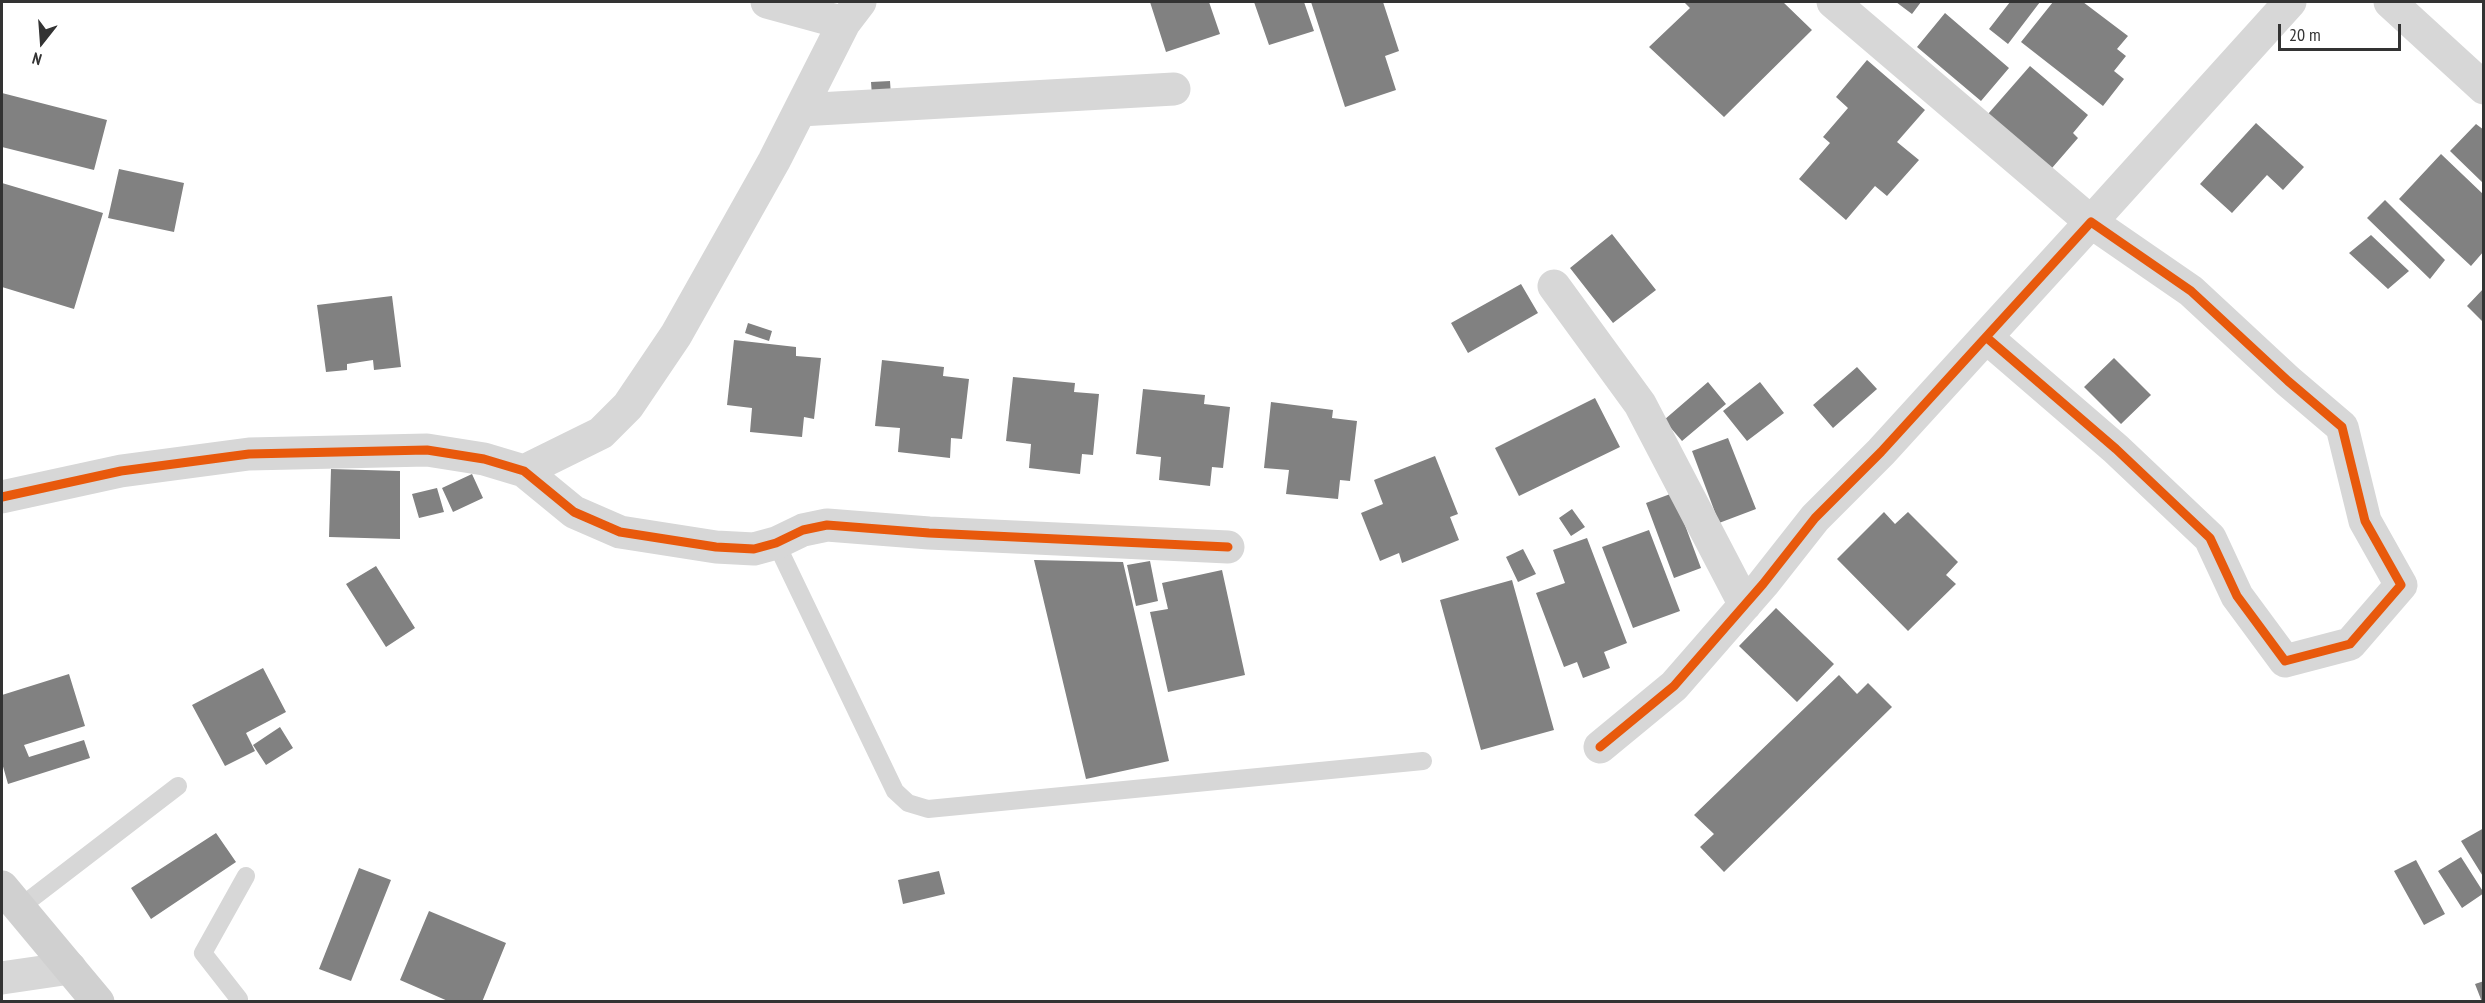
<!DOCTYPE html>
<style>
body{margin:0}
#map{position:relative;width:2485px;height:1003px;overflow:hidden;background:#fff;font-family:"PT Sans Narrow",sans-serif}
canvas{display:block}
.frame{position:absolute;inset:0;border:3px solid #333;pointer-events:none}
.north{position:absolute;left:12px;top:12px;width:60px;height:60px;-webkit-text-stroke:4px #fff;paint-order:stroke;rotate:197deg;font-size:16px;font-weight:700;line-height:24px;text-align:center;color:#333}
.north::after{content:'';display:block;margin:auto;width:21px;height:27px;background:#333;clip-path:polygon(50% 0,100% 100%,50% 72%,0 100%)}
.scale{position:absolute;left:2278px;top:24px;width:123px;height:27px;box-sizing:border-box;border:3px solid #333;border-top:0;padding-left:8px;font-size:18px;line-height:21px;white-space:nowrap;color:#333;-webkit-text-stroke:4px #fff;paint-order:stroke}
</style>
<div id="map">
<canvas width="2485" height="1003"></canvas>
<div class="frame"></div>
<div class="north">N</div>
<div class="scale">20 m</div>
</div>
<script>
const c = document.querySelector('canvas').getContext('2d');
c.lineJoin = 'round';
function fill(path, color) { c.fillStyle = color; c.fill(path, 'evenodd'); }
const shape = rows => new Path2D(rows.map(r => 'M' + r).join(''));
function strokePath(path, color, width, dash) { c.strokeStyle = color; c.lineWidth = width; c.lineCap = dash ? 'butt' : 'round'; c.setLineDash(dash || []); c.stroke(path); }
const building = shape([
 [1150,2,1209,2,1220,34,1166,52],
 [1254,2,1304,2,1314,31,1269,45],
 [1311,2,1383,2,1399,51,1385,56,1396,90,1345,107],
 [1684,2,1783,2,1812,30,1724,117,1649,47,1690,8],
 [1896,2,1921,2,1912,14],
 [2010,2,2040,2,2008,44,1989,29],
 [2053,2,2083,2,2128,36,2117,49,2126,56,2114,71,2124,79,2103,106,2021,42],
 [1945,13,2009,68,1981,101,1917,47],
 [1867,60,1925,110,1897,142,1919,160,1887,196,1875,186,1846,220,1799,179,1830,143,1823,137,1848,108,1836,97],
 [2030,66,2088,115,2073,133,2078,138,2052,168,1988,114],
 [890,81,891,96,872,96,871,82],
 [2,93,107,120,94,170,2,147],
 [2256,123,2304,167,2283,190,2267,175,2232,213,2200,184],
 [2476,124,2484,130,2484,184,2450,151],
 [2441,154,2484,195,2484,251,2471,266,2399,199],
 [119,169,184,183,174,232,108,218],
 [2,183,103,213,74,309,2,287],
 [2385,200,2445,260,2430,279,2367,218],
 [1612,234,1656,290,1613,323,1570,268],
 [2371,235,2409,271,2388,289,2349,253],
 [1521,284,1538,313,1468,353,1451,323],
 [2484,288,2484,323,2467,306],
 [392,296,401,367,374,370,373,360,347,364,347,370,326,372,317,305],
 [748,323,772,331,769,341,745,333],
 [734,340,796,347,796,356,821,358,814,419,804,417,802,437,750,432,752,408,727,405],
 [2114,358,2151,395,2121,424,2084,387],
 [882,360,944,367,943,376,969,379,962,439,951,438,950,458,898,452,900,428,875,426],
 [1857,367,1877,389,1833,428,1813,405],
 [1013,377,1075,383,1074,392,1099,394,1093,455,1082,454,1080,474,1029,468,1031,444,1006,441],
 [1708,382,1726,404,1682,441,1664,420],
 [1760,382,1784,413,1747,441,1723,411],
 [1143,389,1205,395,1204,404,1230,407,1223,468,1212,467,1210,486,1159,480,1161,457,1136,454],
 [1595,398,1620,447,1519,496,1495,448],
 [1271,402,1333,410,1332,418,1357,421,1350,481,1340,480,1338,499,1286,494,1289,470,1264,468],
 [1728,438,1756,509,1719,523,1692,451],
 [1435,456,1458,514,1450,517,1459,540,1402,563,1399,553,1380,561,1361,513,1383,504,1374,480],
 [331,469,400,471,400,539,329,537],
 [472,474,483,498,453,512,442,488],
 [437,488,444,512,419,518,412,494],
 [1673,493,1701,568,1674,578,1646,503],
 [1572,509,1585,527,1571,536,1559,518],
 [1884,512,1895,524,1908,512,1958,562,1946,575,1956,584,1908,631,1837,559],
 [1649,530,1680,611,1633,628,1602,547],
 [1587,538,1627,643,1604,652,1610,668,1583,678,1577,662,1564,667,1536,593,1565,583,1553,550],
 [1523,549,1536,574,1518,582,1506,557],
 [1034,560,1123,562,1169,761,1086,779],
 [1150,561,1158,601,1136,606,1127,565],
 [376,566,415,628,386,647,346,584],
 [1222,570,1245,675,1168,692,1150,612,1168,609,1162,583],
 [1512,580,1554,730,1481,750,1440,600],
 [1776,608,1834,664,1797,702,1739,646],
 [263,668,286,712,246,733,255,751,225,766,192,705],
 [69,674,85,726,24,745,29,757,84,740,90,758,8,784,2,763,2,695],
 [1839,675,1857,694,1868,683,1892,707,1724,872,1700,847,1714,834,1694,815],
 [280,727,293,748,266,765,253,745],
 [2484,828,2484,878,2461,841],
 [216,833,236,862,151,919,131,888],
 [2461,857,2484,893,2462,908,2438,871],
 [2416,860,2445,914,2424,925,2394,871],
 [359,868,391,880,351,981,319,969],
 [939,871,945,894,903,904,898,880],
 [429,911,506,943,482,1002,450,1002,400,980],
 [2484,981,2484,1002,2482,1002,2475,984]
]);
const lane = shape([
 [776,543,895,791,908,803,928,809,1423,761],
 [19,908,178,786],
 [238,1002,239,999,203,953,246,876]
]);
const street = shape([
 [767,2,844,23],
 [1833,2,2091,222,2290,2],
 [2390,2,2484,88],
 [800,110,1174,89],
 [1554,286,1640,404,1745,605],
 [524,471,601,433,628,406,676,335,774,161,844,23,860,2],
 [2,497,121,471,249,454,427,450,484,459,524,471,574,512,620,532,716,547,754,549,776,543,803,530,827,525,929,533,1228,547],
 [1600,747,1674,686,1763,584,1815,518,1881,452,2091,222,2191,291,2288,381,2342,427,2365,521,2401,585,2350,644,2285,661,2237,596,2210,538,2116,449,1986,337],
 [2,978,70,968]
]);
const secondary = shape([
 [2,887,98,1002]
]);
const cycleway = shape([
 [2,497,121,471,249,454,427,450,484,459,524,471,574,512,620,532,716,547,754,549,776,543,803,530,827,525,929,533,1228,547],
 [1600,747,1674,686,1763,584,1815,518,1881,452,2091,222,2191,291,2288,381,2342,427,2365,521,2401,585,2350,644,2285,661,2237,596,2210,538,2116,449,1986,337]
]);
fill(building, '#818181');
strokePath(lane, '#d7d7d7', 18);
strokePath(street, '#d7d7d7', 33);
strokePath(secondary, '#d0d0d0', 33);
strokePath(cycleway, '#e8590c', 9);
</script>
